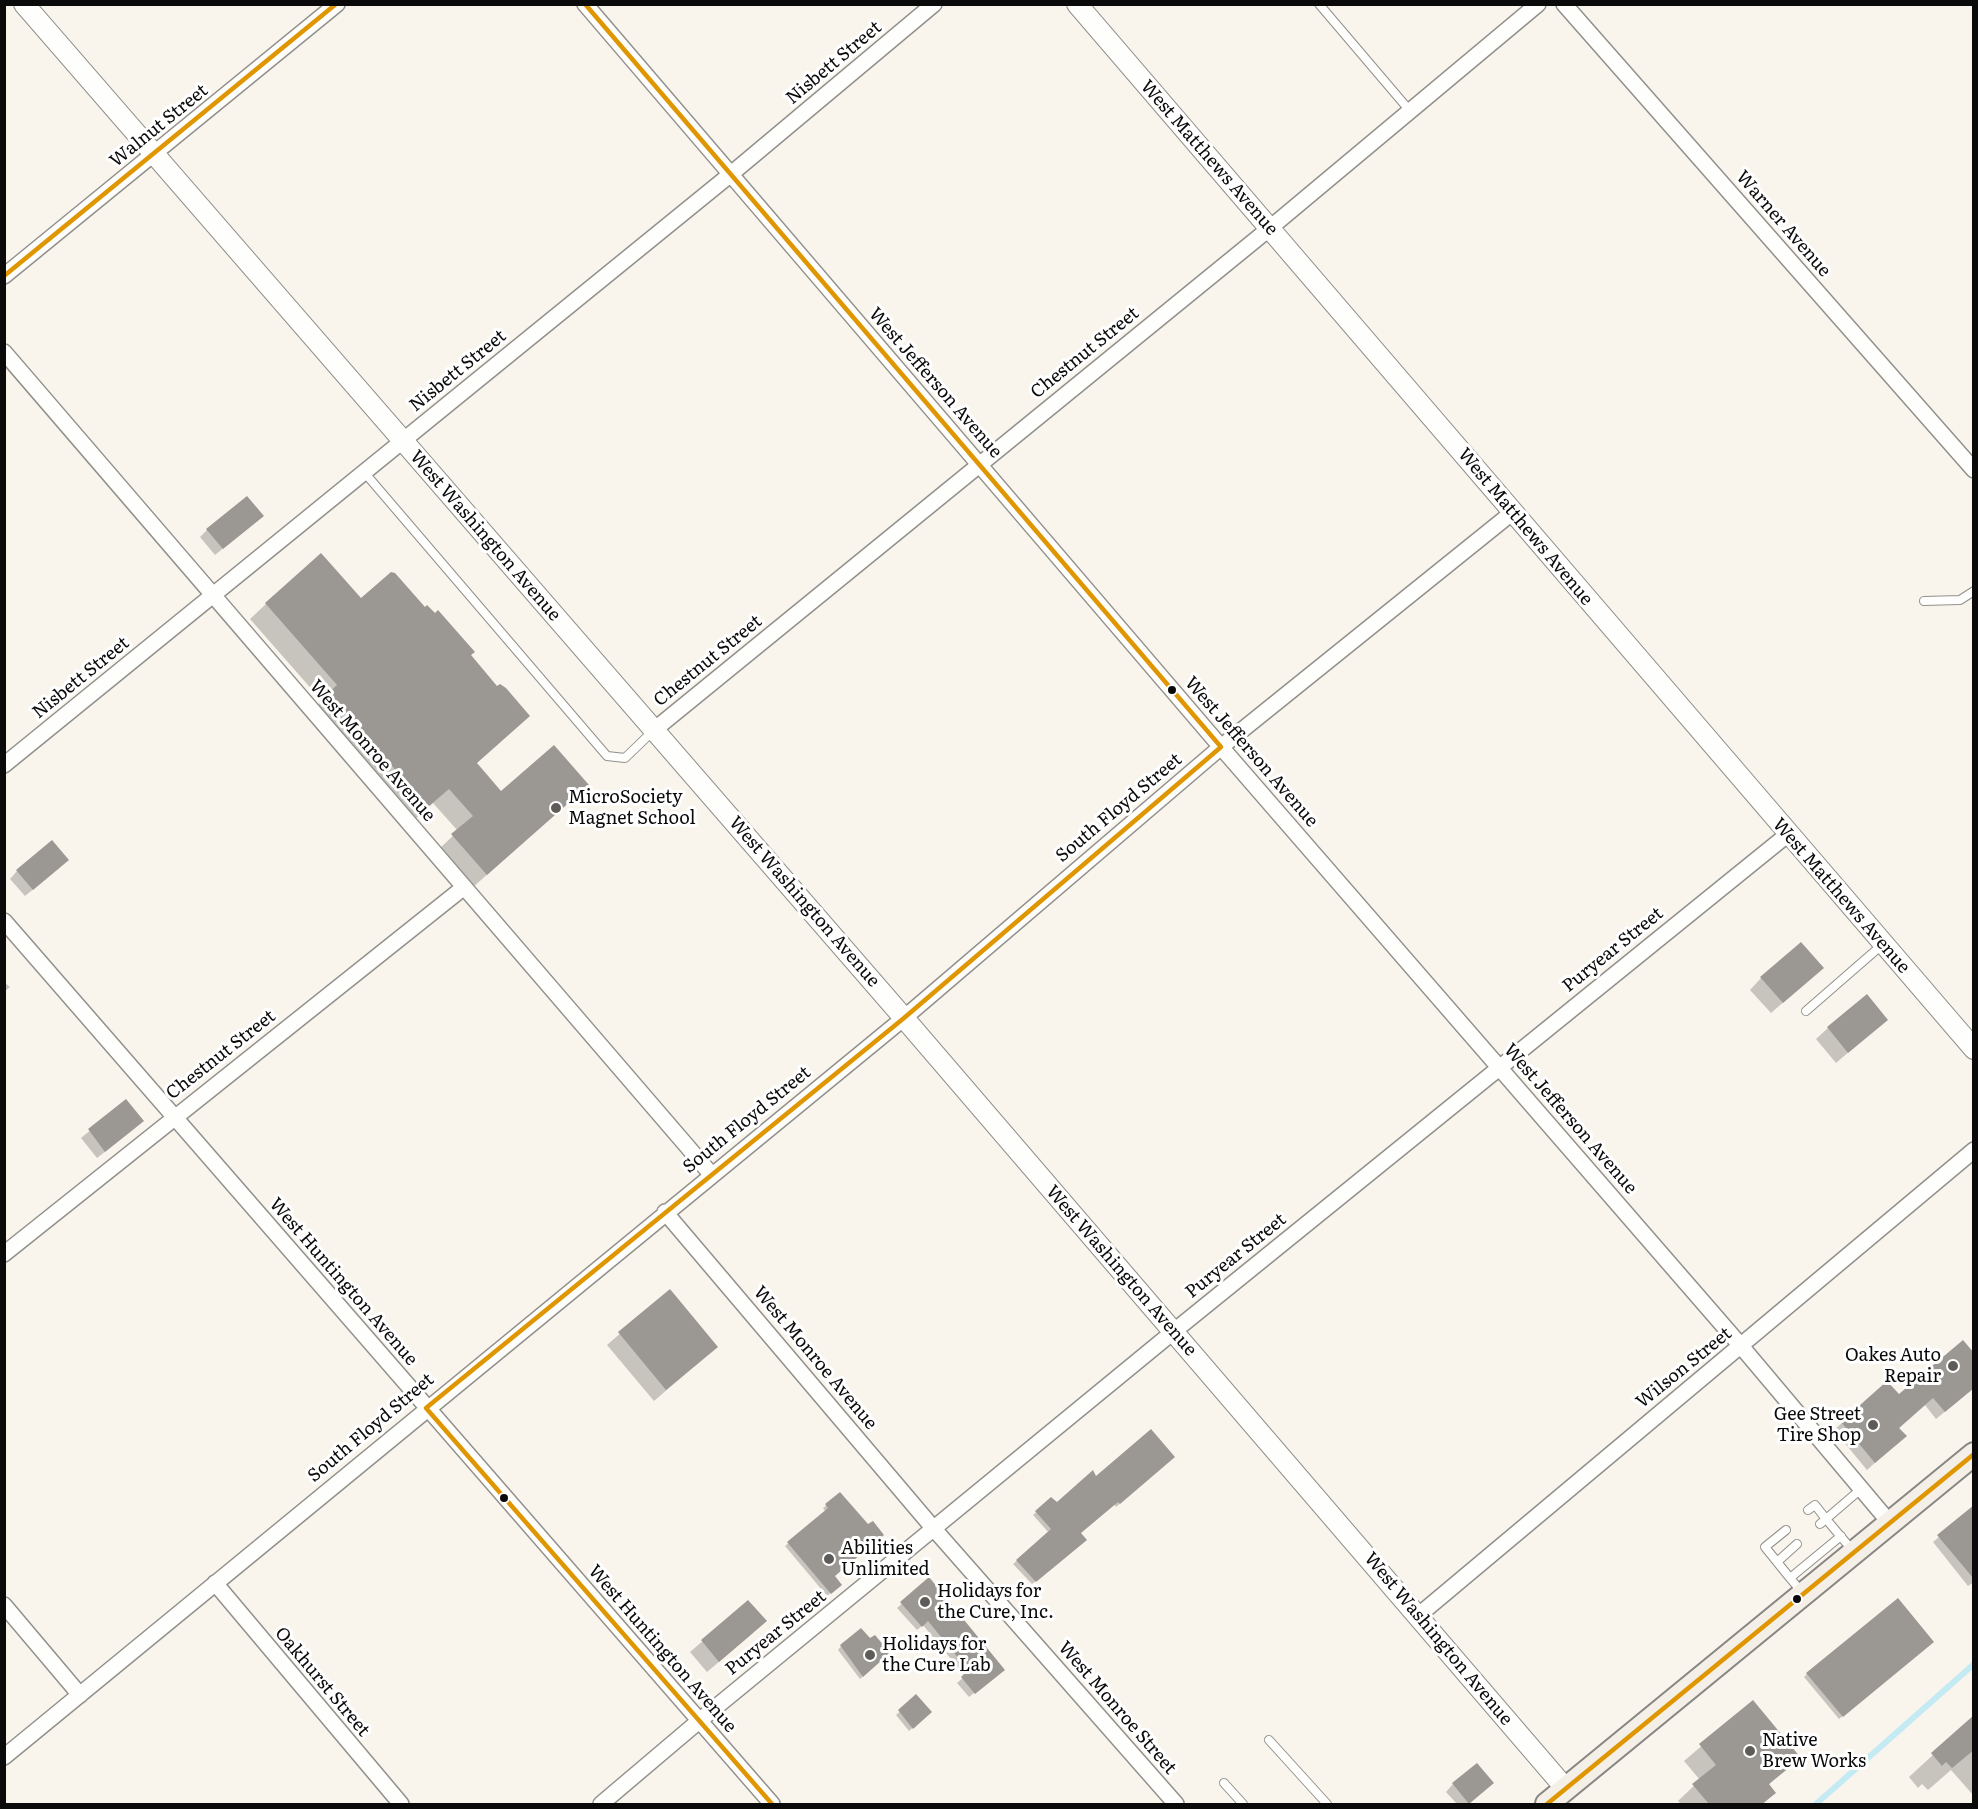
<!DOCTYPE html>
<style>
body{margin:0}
#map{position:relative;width:1978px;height:1809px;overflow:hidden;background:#f9f5ed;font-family:Literata,serif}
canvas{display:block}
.frame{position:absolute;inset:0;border:6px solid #0a0a0a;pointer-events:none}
</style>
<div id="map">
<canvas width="1978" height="1809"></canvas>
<div class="frame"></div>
</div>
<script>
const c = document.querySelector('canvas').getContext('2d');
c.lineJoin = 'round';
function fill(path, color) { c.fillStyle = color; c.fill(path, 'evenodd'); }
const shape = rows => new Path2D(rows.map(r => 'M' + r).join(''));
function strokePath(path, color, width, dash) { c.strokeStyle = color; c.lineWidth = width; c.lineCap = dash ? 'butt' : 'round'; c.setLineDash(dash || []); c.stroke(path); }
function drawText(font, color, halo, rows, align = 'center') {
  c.font = font + ' Literata,serif'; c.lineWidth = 6; c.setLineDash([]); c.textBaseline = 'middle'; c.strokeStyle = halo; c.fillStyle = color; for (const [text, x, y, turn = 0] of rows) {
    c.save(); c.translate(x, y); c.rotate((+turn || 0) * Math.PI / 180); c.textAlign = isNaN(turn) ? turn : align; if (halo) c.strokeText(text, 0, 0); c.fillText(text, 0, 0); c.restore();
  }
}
const shadow = shape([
 [254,523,215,555,200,537,207,530],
 [361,600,469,656,475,764,501,793,587,785,471,889,437,851,458,831,433,803,412,822,313,710,322,701,250,619,266,604],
 [59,868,25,896,10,879,17,871],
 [1761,978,1810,979,1771,1013,1750,990],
 [4,982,10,987,4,992],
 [1886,1020,1836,1063,1816,1039,1828,1028],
 [126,1101,135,1128,97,1158,81,1138],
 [669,1291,704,1358,654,1401,607,1345],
 [1974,1388,1936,1419,1925,1405,1898,1429,1897,1443,1867,1470,1834,1430,1842,1423,1898,1396],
 [1170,1460,1116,1507,1114,1504,1080,1533,1082,1543,1032,1584,1013,1564,1049,1533,1033,1515,1051,1499,1057,1504,1096,1478],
 [840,1494,833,1576,840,1585,827,1596,785,1546,826,1512,823,1508],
 [1974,1507,1974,1582,1968,1586,1933,1542],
 [929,1579,998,1674,969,1697,957,1683,965,1676,923,1625,917,1630,897,1608],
 [748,1602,753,1633,707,1672,690,1652],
 [1929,1645,1839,1719,1804,1677,1807,1674],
 [841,1646,888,1653,860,1679,838,1650],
 [916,1697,930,1712,909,1731,896,1715],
 [1753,1702,1798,1758,1768,1785,1774,1793,1763,1804,1681,1804,1678,1801,1700,1780,1684,1761],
 [1974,1717,1974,1796,1951,1770,1928,1790,1922,1784,1918,1788,1909,1777],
 [1453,1784,1485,1790,1467,1804,1457,1804,1446,1792]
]);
const stream = shape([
 [1816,1804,1974,1664]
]);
const building = shape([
 [247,496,264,516,223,549,206,529],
 [321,553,361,598,391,572,395,573,425,607,427,605,435,613,438,610,475,652,471,655,497,686,500,684,506,688,530,716,477,763,501,791,554,745,589,785,487,875,451,834,473,816,449,789,428,807,328,693,337,685,265,603],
 [52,840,69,860,33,890,16,870],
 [1801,942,1824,968,1783,1003,1760,977],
 [1867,994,1888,1020,1848,1053,1827,1027],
 [126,1099,144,1121,105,1152,88,1129],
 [670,1289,718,1347,666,1390,618,1332],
 [1963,1340,1974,1353,1974,1388,1945,1412,1933,1398,1899,1428,1907,1436,1875,1463,1841,1422,1887,1381,1899,1394],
 [1151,1429,1175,1457,1120,1504,1118,1502,1081,1533,1087,1540,1036,1582,1016,1560,1051,1529,1035,1511,1051,1497,1057,1502,1093,1470,1096,1476],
 [840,1492,868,1524,873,1521,884,1535,835,1576,842,1585,831,1594,787,1542,828,1508,825,1504],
 [1974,1505,1974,1579,1937,1535],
 [929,1577,1005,1670,975,1694,961,1677,968,1670,928,1621,922,1627,900,1602],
 [1898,1598,1934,1642,1843,1717,1806,1673],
 [748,1600,767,1621,719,1662,701,1640],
 [861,1628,870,1638,875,1635,890,1653,863,1677,840,1645],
 [916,1694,932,1712,913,1729,898,1710],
 [1753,1700,1801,1758,1769,1784,1776,1793,1762,1804,1709,1804,1692,1784,1716,1765,1699,1744],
 [1974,1715,1974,1750,1952,1768,1946,1762,1942,1766,1931,1753],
 [1477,1763,1494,1783,1469,1804,1452,1783]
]);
const service = shape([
 [1319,4,1410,111],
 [364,472,607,756,625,758,653,731],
 [1924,601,1960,600,1974,591],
 [1806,1011,1883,944],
 [1808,1510,1815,1505,1826,1519,1820,1524],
 [1786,1530,1765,1547,1790,1578],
 [1853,1551,1826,1519,1861,1489],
 [1777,1562,1797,1544],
 [1801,1591,1790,1578,1841,1536],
 [1269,1740,1327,1804],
 [1224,1783,1243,1804]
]);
const minor = shape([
 [585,4,1221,747,1741,1346,1890,1523],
 [1564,4,1974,470],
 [4,276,337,4],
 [4,352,711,1174],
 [654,730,1270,228,1538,4],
 [4,765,731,174,934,4],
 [4,921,772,1804],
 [665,1212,934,1529,1176,1804],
 [4,1254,463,888],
 [215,1583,401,1804],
 [4,1605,80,1695],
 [1419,1615,1974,1150],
 [4,1757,904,1018,1221,747,1513,512],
 [601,1804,699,1721,1173,1332,1787,835]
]);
const tertiary = shape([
 [24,4,904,1018,1566,1789],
 [1077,4,1974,1049]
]);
const secondary = shape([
 [1547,1804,1974,1454]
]);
const bus1 = shape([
 [585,4,1221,747,904,1018,426,1408,772,1804],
 [4,276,336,4],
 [1547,1804,1974,1454]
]);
const markers = [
 [1172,690,5,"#0a0a0a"],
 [556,808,6,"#5e5c59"],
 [1953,1366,6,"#5e5c59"],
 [1873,1425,6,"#5e5c59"],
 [504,1498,5,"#0a0a0a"],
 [829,1559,6,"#5e5c59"],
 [1797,1599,5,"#0a0a0a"],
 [925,1602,6,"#5e5c59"],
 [870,1655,6,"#5e5c59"],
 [1750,1751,6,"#5e5c59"]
];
const streetNames = [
 ["Nisbett Street",834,63,-40],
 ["Walnut Street",159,126,-39],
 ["West Matthews Avenue",1209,158,49],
 ["Warner Avenue",1783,224,49],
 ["Chestnut Street",1085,353,-39],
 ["Nisbett Street",458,371,-39],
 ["West Jefferson Avenue",935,383,49],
 ["West Matthews Avenue",1525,527,50],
 ["West Washington Avenue",485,536,49],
 ["Chestnut Street",708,661,-39],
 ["Nisbett Street",81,678,-39],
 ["West Monroe Avenue",372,751,49],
 ["West Jefferson Avenue",1251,752,49],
 ["South Floyd Street",1119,808,-40],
 ["West Matthews Avenue",1841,896,49],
 ["West Washington Avenue",804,902,49],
 ["Puryear Street",1613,950,-39],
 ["Chestnut Street",221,1055,-38],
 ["West Jefferson Avenue",1570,1119,49],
 ["South Floyd Street",747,1120,-39],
 ["Puryear Street",1236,1256,-39],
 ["West Washington Avenue",1121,1271,49],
 ["West Huntington Avenue",343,1282,49],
 ["West Monroe Avenue",815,1358,50],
 ["Wilson Street",1684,1368,-39],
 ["South Floyd Street",371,1428,-40],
 ["Puryear Street",776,1633,-39],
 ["West Washington Avenue",1438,1639,50],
 ["West Huntington Avenue",662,1649,49],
 ["Oakhurst Street",322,1682,50],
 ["West Monroe Street",1117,1708,49]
];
const poiNames = [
 ["MicroSociety",568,798],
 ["Magnet School",568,819],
 ["Oakes Auto",1941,1356,"right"],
 ["Repair",1941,1377,"right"],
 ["Gee Street",1861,1415,"right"],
 ["Tire Shop",1861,1436,"right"],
 ["Abilities",841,1549],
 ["Unlimited",841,1570],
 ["Holidays for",937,1592],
 ["the Cure, Inc.",937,1613],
 ["Holidays for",882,1645],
 ["the Cure Lab",882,1666],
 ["Native",1762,1741],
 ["Brew Works",1762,1762]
];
fill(shadow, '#0003');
strokePath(stream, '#c4eaf3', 6);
fill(building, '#9b9894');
strokePath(service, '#92908c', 10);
strokePath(minor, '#92908c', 18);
strokePath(tertiary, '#92908c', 22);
strokePath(secondary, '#888683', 26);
strokePath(service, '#fefefc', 8);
strokePath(minor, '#fefefc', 15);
strokePath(tertiary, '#fefefc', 20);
strokePath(secondary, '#f4f0e7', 22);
strokePath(bus1, '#df9601', 4.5);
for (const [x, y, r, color] of markers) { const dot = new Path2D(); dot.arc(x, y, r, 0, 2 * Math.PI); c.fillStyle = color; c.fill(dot); strokePath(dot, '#fff', 2); }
drawText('18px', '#0a0a0a', '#fff', streetNames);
drawText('18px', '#0a0a0a', '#fff', poiNames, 'left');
</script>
